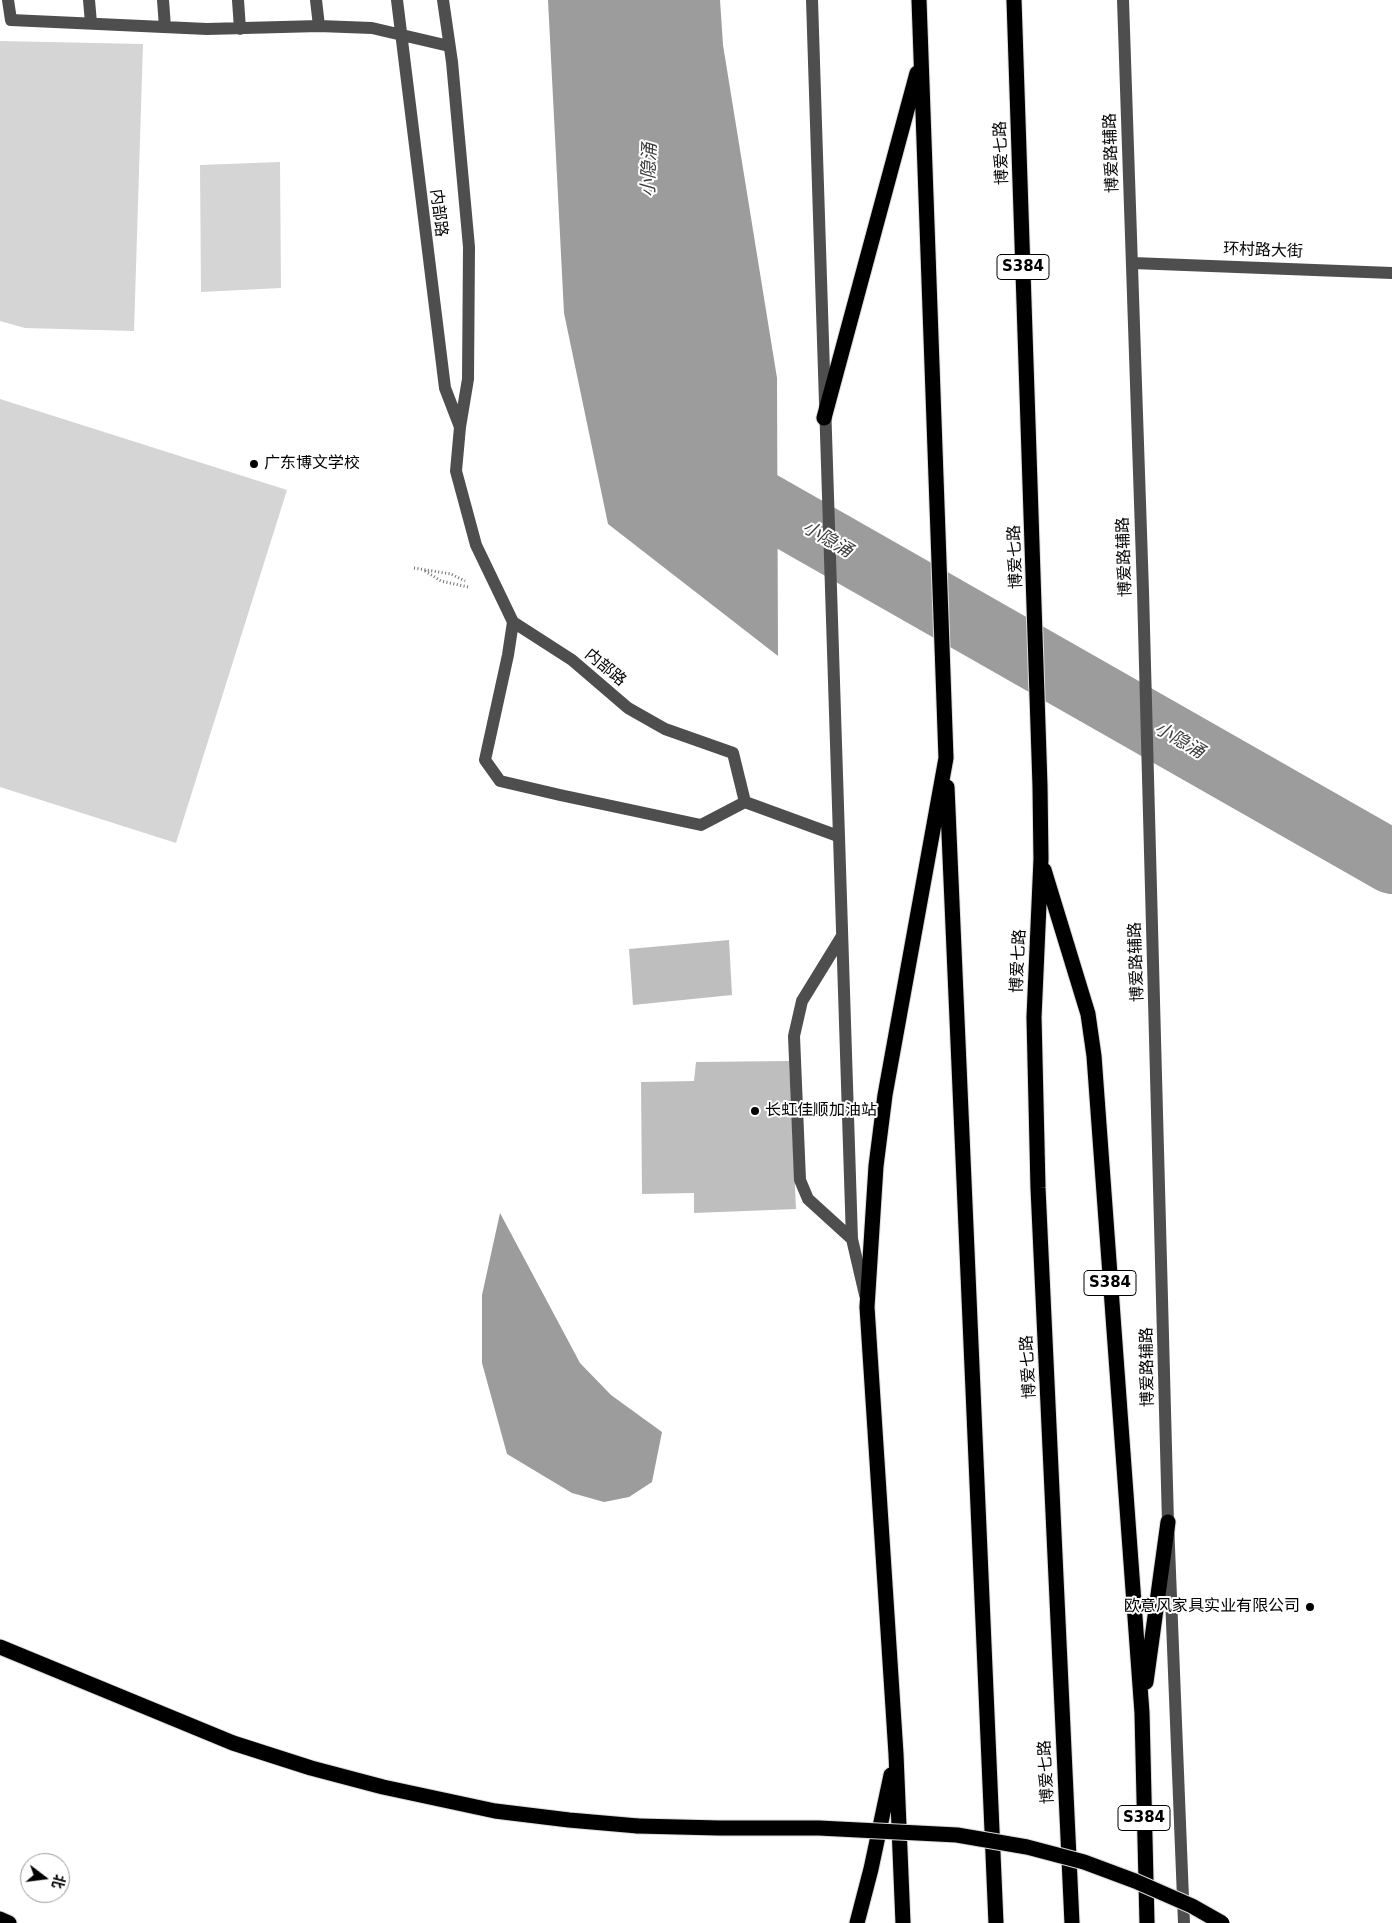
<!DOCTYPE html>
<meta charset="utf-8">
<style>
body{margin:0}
#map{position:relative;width:1392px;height:1923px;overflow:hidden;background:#fff;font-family:"DejaVu Sans","Noto Sans SC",sans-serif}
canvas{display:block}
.north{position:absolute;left:20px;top:1853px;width:50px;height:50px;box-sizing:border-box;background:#fff;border:1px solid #999;border-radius:50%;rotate:105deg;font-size:14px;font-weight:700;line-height:20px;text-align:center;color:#000}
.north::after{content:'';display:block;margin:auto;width:18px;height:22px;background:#000;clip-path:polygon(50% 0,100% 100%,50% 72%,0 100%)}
</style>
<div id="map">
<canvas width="1392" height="1923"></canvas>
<div class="north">北</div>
</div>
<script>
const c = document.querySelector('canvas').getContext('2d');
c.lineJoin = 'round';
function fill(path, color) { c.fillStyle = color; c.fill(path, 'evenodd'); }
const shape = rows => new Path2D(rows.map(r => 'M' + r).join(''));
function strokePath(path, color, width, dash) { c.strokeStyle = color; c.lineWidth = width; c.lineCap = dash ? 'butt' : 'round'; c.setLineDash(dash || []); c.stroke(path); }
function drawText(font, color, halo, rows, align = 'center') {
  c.font = font + ' "DejaVu Sans","Noto Sans SC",sans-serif'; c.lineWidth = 4; c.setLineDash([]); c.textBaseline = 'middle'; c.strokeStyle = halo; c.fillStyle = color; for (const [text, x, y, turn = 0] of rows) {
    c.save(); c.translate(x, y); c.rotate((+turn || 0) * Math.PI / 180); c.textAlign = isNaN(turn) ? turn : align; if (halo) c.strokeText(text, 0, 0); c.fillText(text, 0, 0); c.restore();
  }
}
const green = shape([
 [0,41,143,44,134,331,25,328,0,321],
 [280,162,281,288,201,292,200,165],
 [0,399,287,490,176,843,0,787]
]);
const water = shape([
 [548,0,720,0,723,45,777,378,778,656,608,524,564,313],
 [500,1213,580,1363,611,1395,662,1432,652,1482,629,1497,604,1502,572,1493,507,1454,482,1363,482,1295]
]);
const river = shape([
 [702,469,1392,862]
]);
const building = shape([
 [729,940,732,995,633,1005,629,949],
 [789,1061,796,1209,694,1213,694,1193,642,1194,641,1082,694,1081,696,1062]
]);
const path = shape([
 [414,568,451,574,465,581],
 [425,571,441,581,468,587]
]);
const minor = shape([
 [8,0,11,20,207,29,319,26,372,28,449,46],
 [89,0,91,23],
 [163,0,165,27],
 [238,0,240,29],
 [316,0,319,26],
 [397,0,445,388,460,427],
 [443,0,452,62,469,247,468,379,460,427,456,471,476,545,513,622,572,660,628,708,665,729,733,753,745,802,838,836],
 [812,0,852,1239,865,1295],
 [1123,0,1143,591,1168,1522,1184,1923],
 [1133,263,1392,273],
 [513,622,508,655,485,760,500,781,560,795,701,825,745,802],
 [842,936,802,1001,794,1036,800,1180,808,1199,852,1239]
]);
const highway = shape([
 [1014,0,1040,786,1041,859,1034,1017,1038,1188,1072,1923],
 [824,418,917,73],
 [947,787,996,1923],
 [1044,870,1088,1014,1094,1056,1142,1713,1147,1923],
 [0,1647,233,1743,311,1768,383,1787,495,1811,569,1820,638,1826],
 [1146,1682,1168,1522],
 [0,1919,9,1923],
 [857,1923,871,1869,891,1775],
 [903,1923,896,1754,867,1307,876,1166,885,1095,946,758,919,0]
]);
const highwayBridge = shape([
 [638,1826,719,1828,819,1828,957,1835,1027,1847,1084,1862,1135,1881,1192,1906,1222,1923]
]);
const markers = [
 [254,464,5,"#000"],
 [755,1111,5,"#000"],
 [1310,1607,5,"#000"]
];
const shields = [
 [1023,267,52],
 [1110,1283,52],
 [1144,1818,52]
];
const shieldNames = [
 ["S384",1023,267],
 ["S384",1110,1283],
 ["S384",1144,1818]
];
const streetNames = [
 ["博爱七路",1002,153,-92],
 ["博爱路辅路",1112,153,-92],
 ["内部路",438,213,83],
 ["环村路大街",1263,251,2],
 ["博爱七路",1016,557,-92],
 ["博爱路辅路",1125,557,-92],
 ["内部路",605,668,40],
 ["博爱七路",1019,961,-87],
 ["博爱路辅路",1137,962,-92],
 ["博爱七路",1029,1367,-93],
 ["博爱路辅路",1148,1367,-91],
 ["博爱七路",1047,1772,-93]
];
const poiNames = [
 ["广东博文学校",264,464],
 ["长虹佳顺加油站",765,1111],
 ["欧意风家具实业有限公司",1300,1607,"right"]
];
const waterNames = [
 ["小隐涌",650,170,-88],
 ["小隐涌",827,540,30],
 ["小隐涌",1179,741,30]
];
fill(green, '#d5d5d5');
fill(water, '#9c9c9c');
strokePath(river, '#9c9c9c', 64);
fill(building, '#bebebe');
strokePath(highway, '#dbdbdb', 17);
strokePath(path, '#707070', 3, [1, 2.5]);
strokePath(minor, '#4e4e4e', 12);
strokePath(highway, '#000', 15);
strokePath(highwayBridge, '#dbdbdb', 17, []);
strokePath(highwayBridge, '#000', 15);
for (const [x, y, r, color] of markers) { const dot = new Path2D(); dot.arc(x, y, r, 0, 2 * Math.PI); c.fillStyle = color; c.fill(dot); strokePath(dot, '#fff', 2); }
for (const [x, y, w] of shields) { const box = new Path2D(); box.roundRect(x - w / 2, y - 12.5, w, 25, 4); c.fillStyle = '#fff'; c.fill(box); strokePath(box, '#000', 1); }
drawText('bold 15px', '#000', null, shieldNames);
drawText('16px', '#000', '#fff', streetNames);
drawText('16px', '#000', '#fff', poiNames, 'left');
drawText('italic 18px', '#3d3d3d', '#fff', waterNames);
</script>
